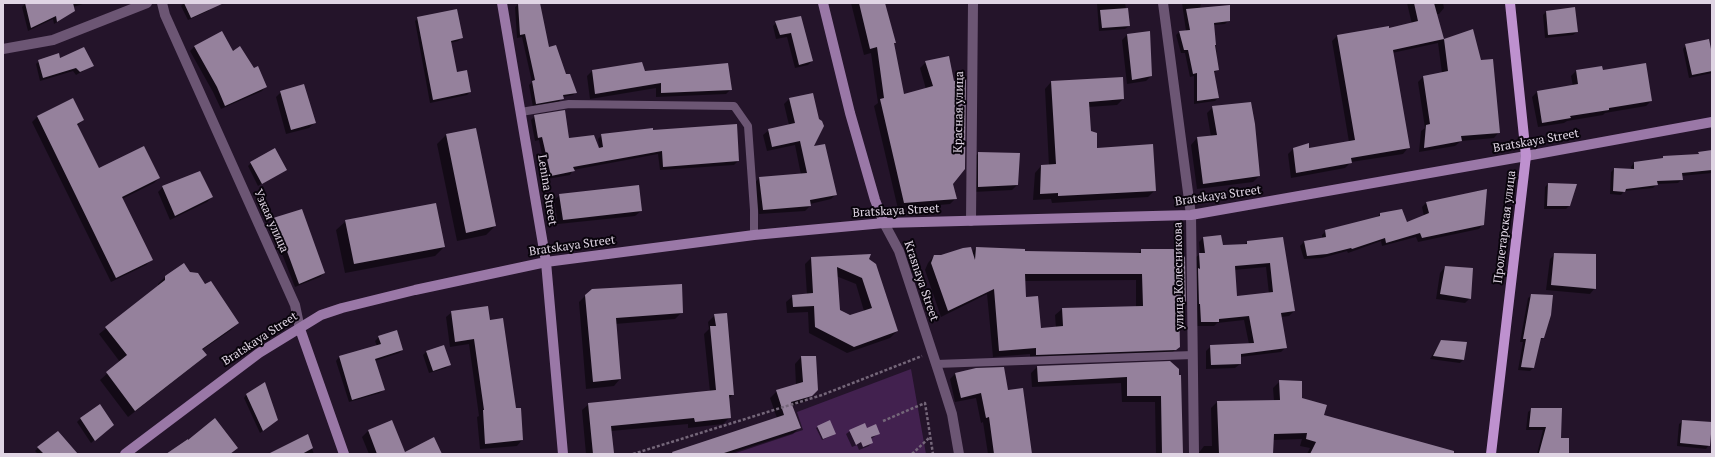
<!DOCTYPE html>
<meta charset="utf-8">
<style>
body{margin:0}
#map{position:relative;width:1715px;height:457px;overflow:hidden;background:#24142a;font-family:"PT Serif",serif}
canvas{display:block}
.frame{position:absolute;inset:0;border:4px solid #e0d5e4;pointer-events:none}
</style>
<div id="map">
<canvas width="1715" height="457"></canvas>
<div class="frame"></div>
</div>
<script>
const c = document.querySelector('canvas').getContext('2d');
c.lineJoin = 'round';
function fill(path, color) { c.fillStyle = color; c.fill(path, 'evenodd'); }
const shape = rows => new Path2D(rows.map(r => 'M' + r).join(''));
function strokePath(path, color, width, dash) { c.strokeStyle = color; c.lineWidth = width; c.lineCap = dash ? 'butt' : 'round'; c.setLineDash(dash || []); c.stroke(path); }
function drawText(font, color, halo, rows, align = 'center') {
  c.font = font + ' "PT Serif",serif'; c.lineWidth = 4; c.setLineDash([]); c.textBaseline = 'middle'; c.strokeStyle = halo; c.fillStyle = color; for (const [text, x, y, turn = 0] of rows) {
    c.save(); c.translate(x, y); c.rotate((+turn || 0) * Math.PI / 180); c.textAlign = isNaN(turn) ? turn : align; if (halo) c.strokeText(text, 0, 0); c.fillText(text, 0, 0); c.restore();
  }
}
const green = shape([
 [911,369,926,454,728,454,803,430,797,412]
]);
const shadow = shape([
 [30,3,86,3,73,7,74,11,70,14,54,24,53,19,28,31,22,7,25,4],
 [184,3,209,3,211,8,208,11,188,20,181,6],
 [851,3,884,3,903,95,926,89,920,68,926,62,964,168,952,184,956,198,950,204,898,209,874,106,878,103,871,53,864,55],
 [1097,3,1125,3,1129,26,1125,29,1099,31],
 [1182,3,1201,3,1200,8,1229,20,1225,24,1214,25,1218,69,1214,73,1218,98,1215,101,1194,104,1194,76,1190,77,1185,53,1181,53,1176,35,1179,32,1186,31],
 [1407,3,1443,3,1444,8,1439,14,1436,14,1443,40,1472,30,1499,132,1494,138,1461,141,1455,146,1419,152,1421,131,1425,128,1418,82,1423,77,1442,73,1438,43,1392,53,1408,148,1403,154,1351,162,1345,168,1291,178,1288,154,1294,148,1308,149,1349,142,1332,41,1337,36,1388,29,1412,24],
 [519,4,576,92,573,95,562,97,559,102,533,107,529,85,532,82,522,37,517,38,515,7],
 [1574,8,1577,32,1573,35,1545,38,1543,15,1546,12],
 [800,17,812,61,808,65,795,68,787,37,776,39,773,26,777,22],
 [418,18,461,38,458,41,450,43,456,73,470,92,467,95,430,103,415,21],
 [222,32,233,52,266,86,262,91,221,109,213,92,190,51,194,47],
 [1127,35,1151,76,1146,81,1127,84,1122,40],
 [1686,45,1712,58,1712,73,1689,78,1683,49],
 [59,59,93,65,76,75,73,71,40,81,36,64,39,61],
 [642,63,644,72,731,89,726,94,656,97,656,88,590,99,587,76,592,71],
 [1576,71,1602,71,1651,101,1646,106,1605,113,1603,115,1567,121,1564,123,1538,127,1532,97,1537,92,1573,86,1571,76],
 [1051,82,1123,99,1117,105,1088,107,1090,131,1096,149,1155,190,1148,197,1052,203,1051,199,1033,200,1035,173,1041,166,1049,166,1045,89],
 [281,92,315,122,309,128,286,134,276,97],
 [813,94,812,147,836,194,831,199,810,204,810,206,805,211,759,214,754,184,759,178,801,175,795,145,767,151,763,135,769,130,789,125,784,104,789,99],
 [1213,107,1259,176,1253,182,1197,189,1191,145,1197,138,1211,137,1207,113],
 [535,116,568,139,600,151,598,139,602,135,652,131,738,161,734,165,660,170,658,154,573,170,570,175,547,179,539,140,535,141,531,120],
 [37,117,83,120,77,126,99,170,159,178,154,183,122,199,151,260,146,265,111,282,32,122],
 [475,129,495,226,486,235,457,241,437,144,446,135],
 [1712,151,1712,173,1681,176,1682,179,1678,183,1657,184,1653,188,1624,191,1621,195,1610,194,1611,172,1614,169,1631,170,1631,167,1634,163,1661,160,1664,157,1697,155,1699,153],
 [979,153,1017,185,1012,190,973,192,973,158],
 [251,163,286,170,258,186,248,166],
 [1548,184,1569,206,1566,209,1544,209,1545,187],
 [163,187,212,197,207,202,170,220,158,192],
 [1486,190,1483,224,1479,229,1418,242,1416,237,1382,246,1381,241,1348,253,1347,251,1322,258,1304,259,1300,246,1304,242,1322,239,1322,235,1326,231,1376,218,1380,214,1406,224,1424,216,1422,207,1426,203],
 [560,195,641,211,635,216,558,224,554,200],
 [274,219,324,273,320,277,295,287,279,246,278,247,270,223],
 [346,221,444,247,435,256,345,273,336,230],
 [1203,238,1222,246,1244,245,1247,242,1282,238,1294,311,1289,316,1281,317,1286,347,1281,352,1240,357,1240,364,1235,368,1206,369,1206,351,1211,346,1249,344,1244,320,1217,323,1214,326,1196,326,1195,258,1200,254,1199,242],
 [1266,267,1269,294,1236,297,1234,270],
 [976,248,1024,252,1138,254,1141,250,1185,304,1178,311,1179,346,1172,353,1030,361,1030,354,993,357,987,294,941,317,925,270,928,263,934,256,972,252],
 [1136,280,1136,307,1062,309,1055,315,1056,328,1040,329,1025,298,1025,281],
 [1555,254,1595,288,1590,294,1546,290,1550,259],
 [811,258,867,259,897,331,890,338,847,353,809,333,808,312,787,313,786,302,793,296,807,295,805,264],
 [836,276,856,284,864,311,850,316,839,311],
 [1445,267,1470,298,1465,303,1436,299,1440,273],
 [190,273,205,286,238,323,231,330,202,350,205,355,198,362,128,417,100,380,120,362,99,334,158,287,158,284,165,277],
 [586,295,682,312,675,319,615,324,620,379,614,386,586,389,579,302],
 [1532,295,1543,338,1539,341,1534,367,1530,371,1518,370,1523,342,1520,342,1528,298],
 [452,312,489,321,515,409,522,440,517,446,480,449,477,417,479,416,469,344,450,347,446,317],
 [715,315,733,394,728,400,729,418,723,424,688,428,688,424,611,431,613,453,611,454,586,454,582,410,589,404,710,392,704,334,709,329,708,322],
 [379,337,402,350,399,353,375,361,384,389,380,393,349,402,336,361,339,357,377,346,375,341],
 [1441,341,1464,359,1460,363,1430,359],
 [427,351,450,364,446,368,429,373,423,355],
 [801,357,817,390,804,402,792,406,799,428,793,434,733,454,669,454,777,418,770,398,777,391,796,385,795,364],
 [1170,362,1181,454,1156,454,1155,402,1122,402,1121,383,1032,387,1031,373,1037,367],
 [976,369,1007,391,1031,454,988,454,983,422,981,423,976,398,955,402,950,379,955,374],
 [1280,381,1323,416,1444,454,1307,454,1310,448,1300,446,1302,439,1273,440,1272,454,1198,454,1204,446,1212,446,1211,408,1217,402,1274,401,1273,388],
 [247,394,273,423,260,433,244,398],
 [1532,409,1560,439,1568,439,1568,454,1537,454,1543,430,1526,430,1528,412],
 [81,418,109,428,91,443,77,422],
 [1683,421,1709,445,1706,449,1677,446,1679,424],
 [392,422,405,453,441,454,369,454,362,437,368,431],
 [818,427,833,435,822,440,816,428],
 [867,429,879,433,871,439,872,442,869,446,859,450,857,445,852,447,846,434,850,431],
 [307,436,314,454,277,454],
 [38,448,72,454,38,454,35,451]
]);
const building = shape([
 [25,3,73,3,75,11,57,22,56,16,31,28],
 [184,3,224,3,191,18],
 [518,3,540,3,549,47,556,45,566,74,570,74,577,93,563,95,564,99,536,104,532,81,535,80,525,34,520,35],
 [859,3,885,3,896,43,894,43,904,94,933,86,925,61,949,56,954,81,966,78,965,169,953,184,957,199,904,203,880,99,884,98,877,47,870,49],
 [1414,3,1434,3,1444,39,1393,50,1410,148,1351,158,1352,163,1296,173,1293,148,1309,143,1309,148,1355,140,1337,35,1389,26,1389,28,1418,21],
 [1230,5,1230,21,1214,23,1216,45,1215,45,1219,70,1214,71,1219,98,1197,101,1197,73,1193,74,1188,50,1184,50,1179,31,1190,30,1186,9],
 [1575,7,1578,32,1548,35,1546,11],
 [1128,8,1130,26,1102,28,1100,10],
 [457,9,463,38,451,41,457,72,467,70,471,92,433,100,417,17],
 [801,16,813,61,799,65,791,33,780,35,775,21],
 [1473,29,1481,60,1493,59,1500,133,1461,136,1462,141,1424,148,1426,125,1430,124,1423,76,1448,71,1444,39],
 [222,31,233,51,240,46,254,68,258,66,267,87,225,106,217,87,194,46],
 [1150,31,1152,76,1132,80,1127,34],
 [1709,39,1712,54,1712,71,1692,75,1685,44],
 [84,47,94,66,80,72,76,68,43,78,38,60,59,53,60,58],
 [642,62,645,71,728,63,732,90,661,93,661,83,595,94,592,70],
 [1646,63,1652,101,1609,108,1609,110,1570,116,1571,118,1542,123,1537,91,1578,84,1576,70,1602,66,1603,70],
 [1123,77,1124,99,1089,102,1091,131,1097,133,1097,148,1153,144,1156,191,1058,196,1058,193,1040,194,1041,165,1056,164,1051,81],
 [304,84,316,123,291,130,280,91],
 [813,93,819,119,822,121,824,126,814,146,825,144,837,195,810,200,811,206,763,210,759,177,807,173,800,141,772,147,768,129,795,123,789,98],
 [73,98,84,120,77,124,99,168,144,146,160,178,122,197,153,260,116,278,37,116],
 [1251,102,1255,124,1260,176,1203,184,1197,137,1217,135,1212,106],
 [565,110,569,138,594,135,599,148,603,147,601,134,653,128,653,130,737,124,739,161,663,167,662,151,573,167,575,171,551,176,542,137,538,138,534,115],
 [476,128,496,226,466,233,446,134],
 [275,148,287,170,262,184,250,162],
 [1712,150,1712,170,1682,173,1683,180,1657,181,1658,185,1626,189,1625,192,1613,191,1614,168,1634,169,1634,162,1663,158,1663,156,1699,154,1698,152],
 [978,152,1020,153,1018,185,978,187],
 [200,171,213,197,175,216,162,186],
 [1548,183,1577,184,1570,206,1547,206],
 [639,185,642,211,563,220,559,194],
 [1487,189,1484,225,1422,238,1420,233,1386,243,1385,238,1352,249,1351,248,1327,254,1307,256,1304,241,1326,237,1325,230,1380,216,1380,213,1402,209,1407,222,1429,213,1426,202],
 [436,203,445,247,354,264,345,220],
 [302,209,325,273,299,284,284,243,282,243,273,218],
 [1221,235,1223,245,1247,244,1247,241,1283,237,1295,311,1281,313,1287,348,1241,354,1241,364,1211,365,1210,345,1254,343,1249,316,1219,319,1219,322,1201,322,1200,304,1199,304,1198,268,1200,269,1199,253,1205,253,1203,237],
 [1270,263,1273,292,1237,296,1235,266],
 [971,247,975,260,976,247,1025,249,1025,251,1141,253,1141,249,1174,249,1185,257,1186,305,1179,305,1180,347,1176,350,1036,355,1036,348,999,351,994,289,948,311,931,263,934,255,941,255,963,248],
 [1025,274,1142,274,1143,306,1062,308,1063,326,1041,328,1038,296,1026,297],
 [1554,253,1596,254,1596,289,1551,285],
 [871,254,869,259,876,264,898,331,854,347,815,327,814,306,793,307,792,295,813,293,811,257],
 [837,267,862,278,872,308,850,315,840,310],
 [184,263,190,272,198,273,205,284,211,281,239,323,202,349,207,355,135,411,106,372,127,355,105,327,165,280,165,276],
 [1445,266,1473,268,1471,299,1440,294],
 [682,284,683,313,616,318,621,379,593,382,585,295,592,289],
 [1531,294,1553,295,1551,315,1544,338,1541,338,1534,368,1521,367,1526,339,1523,339],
 [488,306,490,320,503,318,516,408,521,408,523,440,485,444,483,410,484,410,474,339,455,342,451,311],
 [727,313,734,395,729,395,731,418,695,422,694,418,611,426,614,453,593,454,588,403,716,390,710,326,716,326,714,314],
 [397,330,403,350,375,359,385,390,352,400,339,356,381,344,378,336],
 [1441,340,1467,342,1464,360,1433,356],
 [444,345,451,365,433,371,426,351],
 [801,356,816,356,818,390,812,396,791,402,801,428,721,454,673,454,672,452,784,415,776,390,803,382],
 [1170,361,1179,369,1179,375,1181,375,1183,454,1162,454,1161,396,1127,396,1127,377,1038,382,1037,366],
 [1004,367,1008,390,1023,388,1032,454,994,454,989,417,986,418,981,393,961,398,955,373,976,368],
 [1279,380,1302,381,1302,398,1327,405,1324,415,1454,451,1454,454,1310,454,1316,442,1306,439,1307,433,1274,434,1273,454,1219,454,1217,401,1280,400],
 [265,382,278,420,263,431,246,394],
 [100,404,114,425,95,441,80,418],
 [1531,408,1562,408,1561,438,1569,438,1569,454,1539,453,1546,427,1529,427],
 [215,418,238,448,230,454,166,454,188,439,188,440],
 [392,420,405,452,434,437,442,454,377,454,368,430],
 [830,420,836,434,823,439,817,426],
 [1682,420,1712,422,1710,446,1680,443],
 [865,423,867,428,876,424,880,434,871,437,873,443,863,447,861,442,856,445,849,430],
 [58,431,78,454,44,454,37,447],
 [308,434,313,448,302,454,268,454]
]);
const path = shape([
 [883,421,925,403,933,454],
 [633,454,822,395,922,356],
 [912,454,929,438]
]);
const lane = shape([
 [521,112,569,104,734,106,748,126,754,210,754,235],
 [936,364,1193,355]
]);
const street = shape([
 [162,3,165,15,295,305,300,329],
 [1163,3,1191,215,1194,454],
 [3,49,53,40,147,3],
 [971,221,973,3],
 [884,223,899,251,939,373,952,414,959,454]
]);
const secondary = shape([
 [502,3,546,262,563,454],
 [823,3,850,113,875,200,884,223],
 [300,329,344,454],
 [125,454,259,353,321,315,342,308,415,290,546,262,754,235,884,223,1191,215,1526,156,1712,122]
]);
const primary = shape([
 [1491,454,1526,156,1510,3]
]);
const streetNames = [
 ["Красная улица",959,112,-89],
 ["Bratskaya Street",1536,141,-10],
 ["Lenina Street",547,190,81],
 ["Bratskaya Street",1218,196,-8],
 ["Bratskaya Street",896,211,-3],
 ["Узкая улица",271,221,66],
 ["Пролетарская улица",1505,227,-83],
 ["Bratskaya Street",572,246,-8],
 ["улица Колесникова",1179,276,-91],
 ["Krasnaya Street",921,281,71],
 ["Bratskaya Street",260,339,-33]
];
fill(green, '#42214f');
fill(shadow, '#0007');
fill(building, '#95819c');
strokePath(path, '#746679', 2.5, [3, 2]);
strokePath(lane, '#6c5674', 8);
strokePath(street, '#6c5674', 10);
strokePath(secondary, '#9a78a7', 10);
strokePath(primary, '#be91cf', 10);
drawText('12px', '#e0d5e4', '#09040c', streetNames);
</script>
